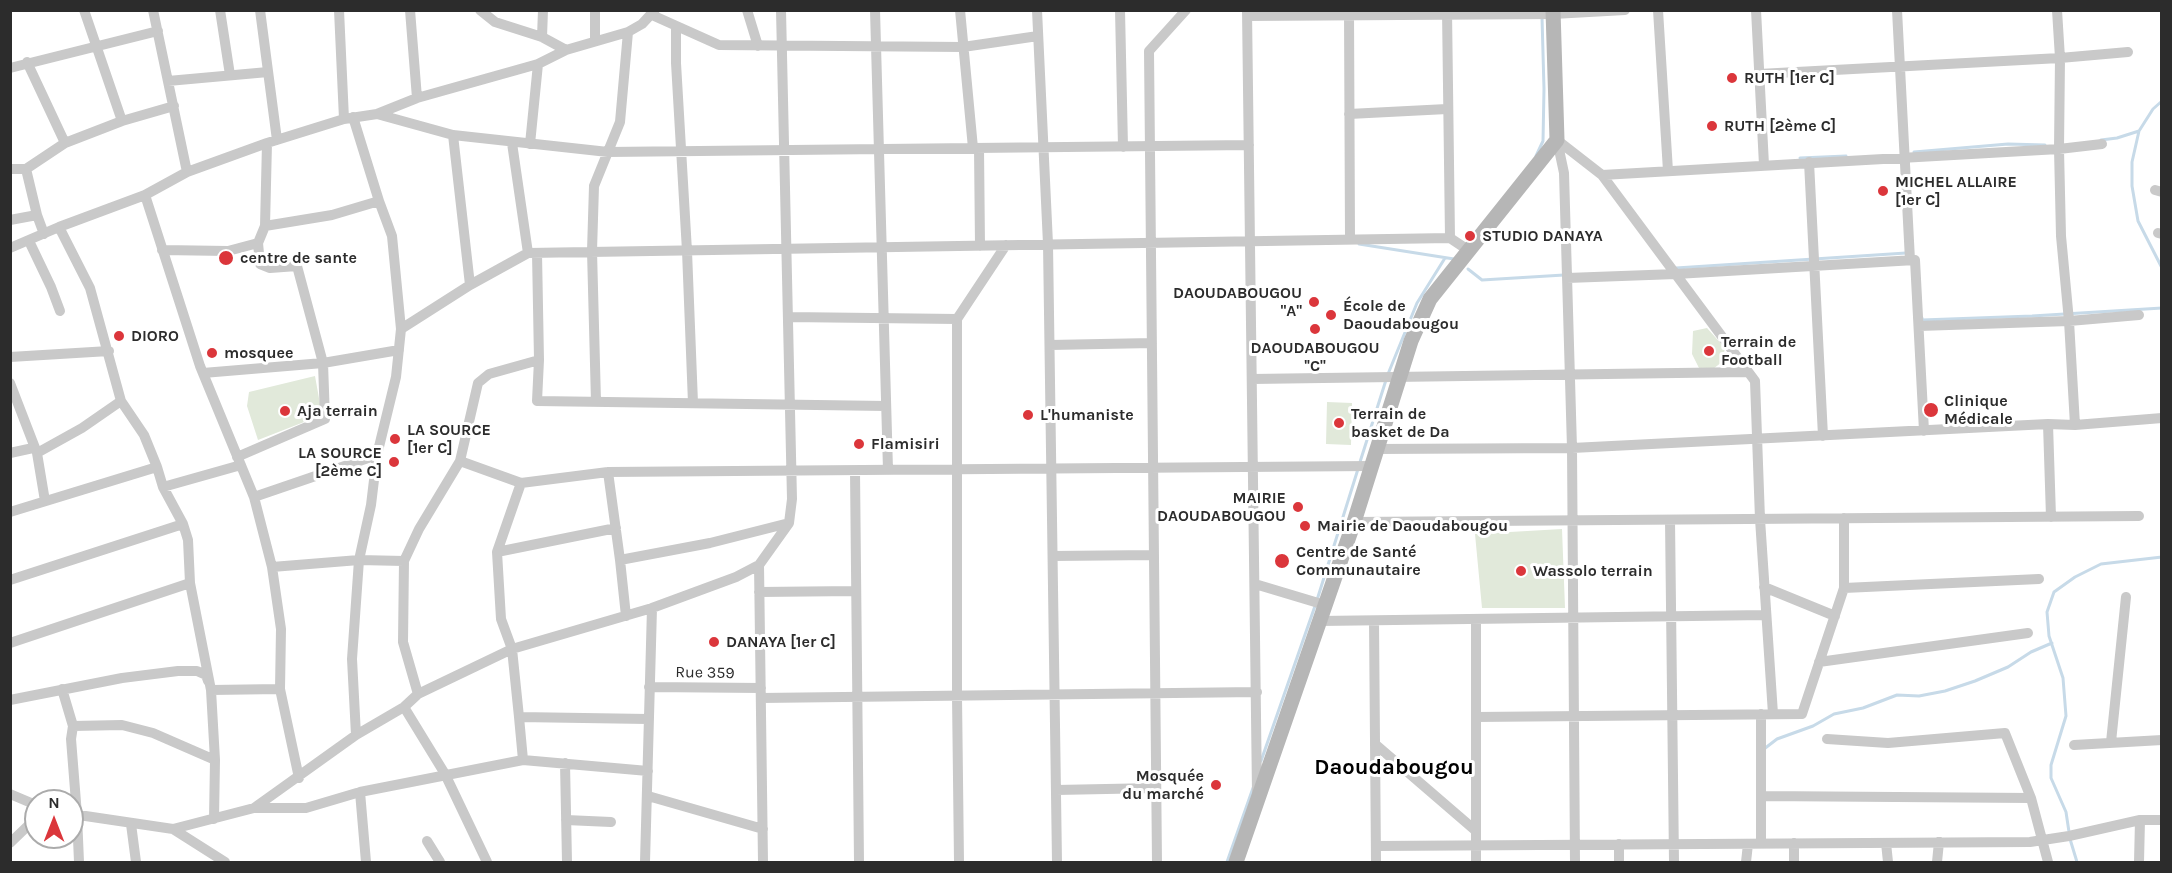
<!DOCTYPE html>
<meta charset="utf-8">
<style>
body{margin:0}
#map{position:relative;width:2172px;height:873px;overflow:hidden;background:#fff;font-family:Karla,sans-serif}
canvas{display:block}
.frame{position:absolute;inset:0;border:12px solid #2c2c2c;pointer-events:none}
.north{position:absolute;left:24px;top:789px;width:60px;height:60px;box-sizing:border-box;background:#fff;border:2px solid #ababab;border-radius:50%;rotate:0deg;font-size:16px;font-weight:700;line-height:24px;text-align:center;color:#2c2c2c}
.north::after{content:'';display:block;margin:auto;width:21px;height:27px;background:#db363b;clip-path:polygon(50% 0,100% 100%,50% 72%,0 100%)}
</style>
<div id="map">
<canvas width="2172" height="873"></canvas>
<div class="frame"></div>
<div class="north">N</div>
</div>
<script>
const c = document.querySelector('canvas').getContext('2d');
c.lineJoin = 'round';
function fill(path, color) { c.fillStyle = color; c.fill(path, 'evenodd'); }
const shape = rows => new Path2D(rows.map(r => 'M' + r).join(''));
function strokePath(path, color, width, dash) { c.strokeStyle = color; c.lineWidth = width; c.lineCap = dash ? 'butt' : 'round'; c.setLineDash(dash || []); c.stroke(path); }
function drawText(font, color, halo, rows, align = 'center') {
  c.font = font + ' Karla,sans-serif'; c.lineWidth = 6; c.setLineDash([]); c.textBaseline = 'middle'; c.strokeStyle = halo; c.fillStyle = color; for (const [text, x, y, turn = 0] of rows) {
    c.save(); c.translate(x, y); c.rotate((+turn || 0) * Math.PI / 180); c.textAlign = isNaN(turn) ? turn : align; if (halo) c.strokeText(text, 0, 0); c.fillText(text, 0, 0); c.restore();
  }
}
const green = shape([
 [1707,328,1725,348,1722,362,1713,369,1699,368,1692,354,1693,331],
 [315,376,322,415,258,440,247,406,249,392],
 [1327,402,1352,403,1351,445,1326,444],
 [1562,529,1565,608,1482,608,1475,534]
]);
const stream = shape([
 [2162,101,2153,109,2139,131,2132,162,2132,186,2138,221,2162,268],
 [2101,140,2117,138,2139,131],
 [1914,152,2008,144,2045,145],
 [1536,156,1543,141,1544,89,1542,17],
 [1800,158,1846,156],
 [1359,244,1454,259],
 [1676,268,1906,253],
 [1468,269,1482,280,1564,275],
 [1922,318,1922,320,2032,316,2162,308],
 [1388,374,1417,303,1445,258],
 [1360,462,1386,380],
 [1317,600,1358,469],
 [1764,749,1777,739,1813,726,1834,714,1863,708,1897,695,1919,696,1945,691,1975,681,2008,667,2031,652,2052,643],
 [1261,761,1315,606],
 [2069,832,2066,812,2051,778,2051,765,2066,716,2063,678,2049,636,2047,612,2054,592,2075,577,2101,564,2162,557],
 [2070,839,2077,862],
 [1227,862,1253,788]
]);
const street = shape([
 [84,10,122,121],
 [153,10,187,172],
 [220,10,230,75],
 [260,10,277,140],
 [339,10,344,119],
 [410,10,417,98],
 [480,10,495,22,542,37,566,50],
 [595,10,595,41],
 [747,10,758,46],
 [875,10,888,470],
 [960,10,973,148],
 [1037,10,1048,244,1057,862],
 [1120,10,1123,147],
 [1247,10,1257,793],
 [1447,10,1450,238],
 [1658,10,1668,171],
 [1756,10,1764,165],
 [1897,10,1910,260],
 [2057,10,2060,58,2059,149,2061,236,2069,321,2075,425],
 [1349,11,1350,239],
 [652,15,719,45,963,47,1038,36],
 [1247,16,1553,14,1625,10],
 [676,27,676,63,687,251,693,403],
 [542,37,543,10],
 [27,62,65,143],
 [10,68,158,31],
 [1759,74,2060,58,2128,52],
 [168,81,268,72],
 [377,114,453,135,608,152,1249,145],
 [1349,114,1447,109],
 [353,117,379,201,392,236,401,329,396,377,377,455,371,505,359,560,352,659,356,735],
 [453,135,470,285],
 [1557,140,1564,173,1572,448,1575,862],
 [1557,140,1602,175,1755,381,1760,519,1773,714],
 [512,143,528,253,1450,238,1468,250],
 [530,144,538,64],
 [979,148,980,246],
 [1809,162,1823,436],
 [10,169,26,169,65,143,122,121,174,106],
 [26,169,37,215,44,234],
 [1602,175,2059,149,2102,144],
 [2155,190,2162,192],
 [145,195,200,366,254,497,272,567,281,629,280,689,299,778],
 [10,220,37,215],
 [265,226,332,215,379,201],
 [2158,233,2162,234],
 [29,241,51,287,60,311],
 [10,248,59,227,145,195,187,172,267,143,344,119,377,114,417,98,538,64,566,50,628,32,642,24,655,10],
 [162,250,228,251,258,243],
 [537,253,539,360,537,401,886,406],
 [1567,278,1676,274,1915,260,1924,431],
 [788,317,957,319],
 [1919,326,2069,321,2139,315],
 [401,329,470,285,528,253],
 [1050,345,1152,343],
 [10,357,109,351],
 [203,373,323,363,399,350],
 [1252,379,1748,372],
 [10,383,37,453,45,501],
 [121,401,144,435,157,467],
 [596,402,592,251,594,186,620,122,628,32],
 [2048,424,2051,517],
 [1376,449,1572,448,2048,424,2075,425,2162,418],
 [10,453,33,448],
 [37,453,82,428,121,401,90,288,59,227],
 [237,457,325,419,323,363,297,266,270,268,260,264,258,243,265,226,267,143],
 [460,461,521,483,608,472,1371,466],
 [855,471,859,862],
 [608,472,620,560,710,543,789,523],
 [163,487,241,465],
 [254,497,377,455],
 [10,512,157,467,163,487,183,524,188,540,190,583,211,690,215,760,214,819],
 [1670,520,1674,862],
 [1354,522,2139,516],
 [497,552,616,528],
 [1053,556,1154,555],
 [620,560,626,616],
 [759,565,763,862],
 [272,567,359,560,404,561],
 [10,580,183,524],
 [1255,584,1325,605],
 [1764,587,1835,616],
 [1844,588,2039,579],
 [759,592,856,591],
 [1476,619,1476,862],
 [1320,621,1766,615],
 [1374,621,1376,862],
 [10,643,190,583],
 [1819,662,2028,633],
 [649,687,761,688],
 [62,689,73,726,71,739,77,815,79,862],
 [211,690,280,689],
 [418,694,403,642,404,561,419,529,460,461,478,383,489,374,539,360],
 [761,698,1257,692],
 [10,700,122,678,178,671,197,671,206,675,208,681],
 [404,707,445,774,487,862],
 [519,717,512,649,501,619,497,552,521,483],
 [1476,717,1802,714,1844,588,1844,518],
 [73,726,122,725,153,733,215,760],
 [1827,739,1888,743,2005,733,2031,798,2048,862],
 [2111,742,2126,597],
 [1375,744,1476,831],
 [2074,745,2162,740],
 [523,760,519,717,648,719],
 [565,763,567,862],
 [1056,790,1156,788],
 [360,792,366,862],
 [10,794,36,805],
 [648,796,763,829],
 [1761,796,2031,798],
 [254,808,306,808,360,792,523,760,648,771],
 [72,814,173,829,254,808,356,735,404,707,418,694,512,649,652,608,736,577,759,565,789,523,792,499,781,10],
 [566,820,611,822],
 [131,824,136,862],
 [173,829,225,862],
 [427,841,440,862],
 [10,843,36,818],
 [1794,843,1794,862],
 [1886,843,1888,862],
 [1619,844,1619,862],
 [1761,844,1761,714],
 [1376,846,2030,842,2069,836,2140,820,2162,820],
 [645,862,652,608],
 [959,862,957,696,957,319,1006,245],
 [1157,862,1149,51,1186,10],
 [1746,862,1748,844],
 [1937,862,1939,842],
 [2139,862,2140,820]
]);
const secondary = shape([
 [1236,862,1354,522,1411,341,1430,299,1557,140,1553,10]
]);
const markers = [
 [1732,78,6,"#db363b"],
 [1712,126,6,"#db363b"],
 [1883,191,6,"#db363b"],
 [1470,236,6,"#db363b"],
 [226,258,8,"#db363b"],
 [1314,302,6,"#db363b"],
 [1331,315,6,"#db363b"],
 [1315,329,6,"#db363b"],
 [119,336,6,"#db363b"],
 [1709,351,6,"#db363b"],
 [212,353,6,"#db363b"],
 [1931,410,8,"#db363b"],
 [285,411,6,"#db363b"],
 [1028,415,6,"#db363b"],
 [1339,423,6,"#db363b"],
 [395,439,6,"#db363b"],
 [859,444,6,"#db363b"],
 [394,462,6,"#db363b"],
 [1298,507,6,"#db363b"],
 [1305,526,6,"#db363b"],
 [1282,561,8,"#db363b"],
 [1521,571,6,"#db363b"],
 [714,642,6,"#db363b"],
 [1216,785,6,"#db363b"]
];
const poiNames = [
 ["RUTH [1er C]",1744,78],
 ["RUTH [2ème C]",1724,126],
 ["MICHEL ALLAIRE",1895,182],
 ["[1er C]",1895,200],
 ["STUDIO DANAYA",1482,236],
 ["centre de sante",240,258],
 ["DAOUDABOUGOU",1302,293,"right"],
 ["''A''",1302,311,"right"],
 ["École de",1343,306],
 ["Daoudabougou",1343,324],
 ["DIORO",131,336],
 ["Terrain de",1721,342],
 ["Football",1721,360],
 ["DAOUDABOUGOU",1315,348,"center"],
 ["''C''",1315,366,"center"],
 ["mosquee",224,353],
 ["Clinique",1944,401],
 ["Médicale",1944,419],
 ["Aja terrain",297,411],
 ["Terrain de",1351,414],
 ["basket de Da",1351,432],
 ["L'humaniste",1040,415],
 ["LA SOURCE",407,430],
 ["[1er C]",407,448],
 ["Flamisiri",871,444],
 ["LA SOURCE",382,453,"right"],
 ["[2ème C]",382,471,"right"],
 ["MAIRIE",1286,498,"right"],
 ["DAOUDABOUGOU",1286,516,"right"],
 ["Mairie de Daoudabougou",1317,526],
 ["Centre de Santé",1296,552],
 ["Communautaire",1296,570],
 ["Wassolo terrain",1533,571],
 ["DANAYA [1er C]",726,642],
 ["Mosquée",1204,776,"right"],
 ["du marché",1204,794,"right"]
];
const streetNames = [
 ["Rue 359",705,673,1]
];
const districtNames = [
 ["Daoudabougou",1394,768]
];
fill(green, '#e1e9da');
strokePath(stream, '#c7dae8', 3);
strokePath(street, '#c9c9c9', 10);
strokePath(secondary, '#b6b6b6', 15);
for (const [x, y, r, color] of markers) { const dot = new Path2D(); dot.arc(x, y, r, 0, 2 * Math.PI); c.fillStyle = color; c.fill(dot); strokePath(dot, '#fff', 2); }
drawText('bold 16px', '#2c2c2c', '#fff', poiNames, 'left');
drawText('16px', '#2c2c2c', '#fff', streetNames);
drawText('bold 22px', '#000', '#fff', districtNames);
</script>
